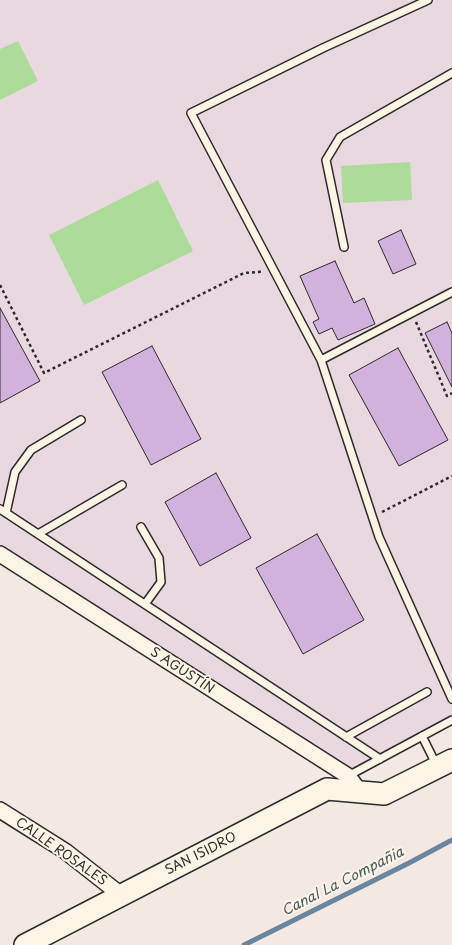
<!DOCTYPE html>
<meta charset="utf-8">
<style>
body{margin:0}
canvas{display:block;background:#f4e8e3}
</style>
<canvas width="452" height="945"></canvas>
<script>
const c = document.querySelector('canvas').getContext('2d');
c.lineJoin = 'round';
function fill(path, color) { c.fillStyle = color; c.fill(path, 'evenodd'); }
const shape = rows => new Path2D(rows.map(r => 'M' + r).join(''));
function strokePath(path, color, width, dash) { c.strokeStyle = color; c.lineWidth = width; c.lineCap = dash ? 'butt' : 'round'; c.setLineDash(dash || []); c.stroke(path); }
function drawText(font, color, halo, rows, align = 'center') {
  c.font = font + ' "Playpen Sans",sans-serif'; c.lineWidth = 4; c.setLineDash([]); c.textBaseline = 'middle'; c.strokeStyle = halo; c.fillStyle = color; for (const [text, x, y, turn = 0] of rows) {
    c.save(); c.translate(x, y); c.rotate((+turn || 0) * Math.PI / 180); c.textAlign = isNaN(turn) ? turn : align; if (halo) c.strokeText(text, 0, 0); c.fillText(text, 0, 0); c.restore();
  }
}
const built = shape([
 [0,0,452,0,452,723,348,775,0,544]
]);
const green = shape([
 [18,41,38,81,0,100,0,49],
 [410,162,412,200,343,203,341,166],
 [158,180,193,251,84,305,49,235]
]);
const stream = shape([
 [244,945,409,863,452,840]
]);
const building = shape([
 [401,230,416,264,393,274,378,241,401,230],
 [335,261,354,303,364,298,375,324,338,340,332,328,319,334,313,322,319,319,300,276,335,261],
 [0,308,40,381,0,403,0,308],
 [447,322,452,333,452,387,425,333,447,322],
 [152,346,201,439,151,465,102,372,152,346],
 [398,348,448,440,399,466,349,375,398,348],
 [216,473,251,538,200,566,165,502,216,473],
 [317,534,364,620,303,654,256,568,317,534]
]);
const path = shape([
 [0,285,44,373,244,273,259,272,262,271],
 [416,322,447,396,452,393],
 [382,512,452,476]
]);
const lane = shape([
 [428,0,323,48,191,113,321,360,452,292],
 [344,247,326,160,340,137,452,73],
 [321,360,379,537,452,699],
 [0,509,380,759],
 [6,513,15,472,31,450,81,420],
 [141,527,159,558,161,582,145,604],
 [38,534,122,485],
 [422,736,437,766],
 [346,737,427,692],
 [348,776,452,720]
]);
const street = shape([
 [0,554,348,776,360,792],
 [0,810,65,851,121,895]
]);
const secondary = shape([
 [25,945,327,789,384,794,452,760]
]);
const streetNames = [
 ["S AGUSTÍN",182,671,33],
 ["CALLE ROSALES",61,852,35],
 ["SAN ISIDRO",201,854,-27]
];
const waterNames = [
 ["Canal La Compañia",343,882,-27]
];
fill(built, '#ead8e1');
fill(green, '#addb9a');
strokePath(stream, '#68869f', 5);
fill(building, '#d2b2dd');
strokePath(building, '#2b2b2b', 1);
strokePath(lane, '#2b2b2b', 10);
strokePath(street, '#2b2b2b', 18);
strokePath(secondary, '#2b2b2b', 24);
strokePath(path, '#2b2b2b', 2.5, [3, 3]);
strokePath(lane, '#fcf5e5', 7);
strokePath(street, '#fcf5e5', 15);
strokePath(secondary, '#fcf5e5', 21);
drawText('13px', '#2b2b2b', '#fcf5e5', streetNames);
drawText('italic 14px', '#495865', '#fcf5e5', waterNames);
</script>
